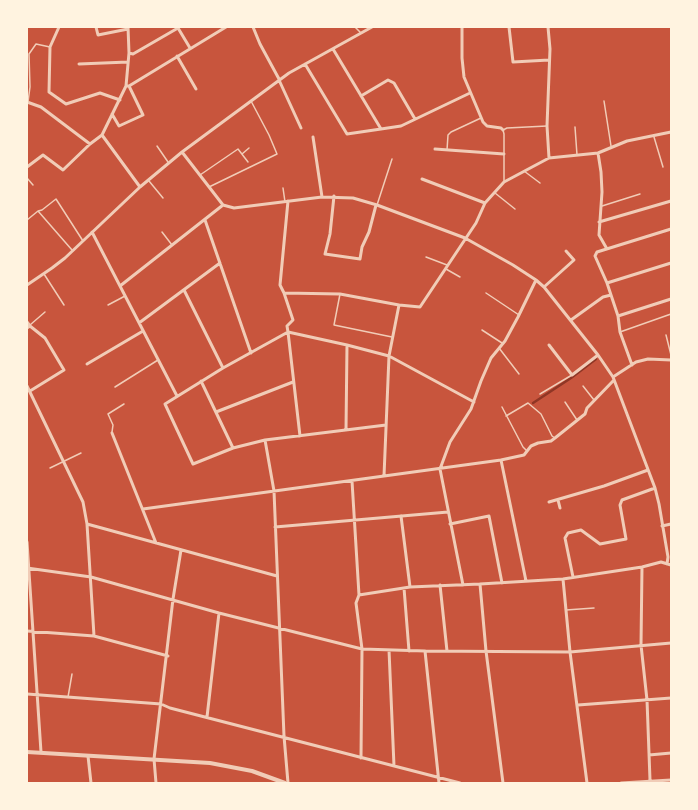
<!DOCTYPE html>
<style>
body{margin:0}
#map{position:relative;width:698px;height:810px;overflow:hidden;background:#c8553d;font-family:"Fira Sans",sans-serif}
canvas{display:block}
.frame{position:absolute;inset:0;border:28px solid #fff3e0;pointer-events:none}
</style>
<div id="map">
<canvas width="698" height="810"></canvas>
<div class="frame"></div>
</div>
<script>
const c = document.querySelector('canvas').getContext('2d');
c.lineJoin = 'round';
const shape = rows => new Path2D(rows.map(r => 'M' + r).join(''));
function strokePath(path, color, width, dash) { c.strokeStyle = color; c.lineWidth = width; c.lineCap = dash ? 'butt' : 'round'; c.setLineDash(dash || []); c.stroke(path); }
const stream = shape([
 [533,403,571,378,596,359]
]);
const service = shape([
 [355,27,361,33],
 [604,101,611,146],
 [28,102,30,87,29,54,36,44,50,47],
 [575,127,577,155],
 [654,137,663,167],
 [157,146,168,162],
 [447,150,448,135,451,132,481,118],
 [242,154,249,148],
 [524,171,540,183],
 [200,175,238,149,248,162],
 [27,178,33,185],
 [149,181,163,198],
 [504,181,504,134,503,130,507,128,547,126],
 [209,187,277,154,269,135,251,101],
 [283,188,285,202],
 [495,193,515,209],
 [377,205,392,159],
 [602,206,640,194],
 [38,211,72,250],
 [27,220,38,211,42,210,56,199,83,241],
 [162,232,172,245],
 [426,257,447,265],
 [446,269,460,277],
 [44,274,64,305],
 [486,293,519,315],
 [340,294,334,325,392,337],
 [108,305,125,296],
 [30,325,45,312],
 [482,330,502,343],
 [620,332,671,314],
 [666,335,671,355],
 [499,348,519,374],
 [583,386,594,400],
 [115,387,158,360],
 [540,394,572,375],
 [565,402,577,420],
 [502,407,523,447,527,451],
 [506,416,528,403,541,414,552,436,555,438],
 [112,432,113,425,108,414,124,404],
 [50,468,81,453],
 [566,610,594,608],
 [68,697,72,674]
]);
const minor = shape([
 [59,27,50,47,49,92,66,104,100,93,120,100],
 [96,27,98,35,128,29],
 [253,27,260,44,279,79],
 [462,27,462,58,464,77,483,122,487,126,501,128,503,130],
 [509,27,513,62,549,60],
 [548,27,550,49,547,126,549,158],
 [129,53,133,54,178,28,190,48],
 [177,56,196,89],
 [79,64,128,62],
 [305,64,347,134,381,129,333,49],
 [279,80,301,128],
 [126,86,129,86,226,27],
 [361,96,388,80,394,83,415,119],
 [27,102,41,107,90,144],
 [112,114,119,126,143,115,129,86],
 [381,129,401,126,470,93],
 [102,135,140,187],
 [313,137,322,197],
 [435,149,504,154],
 [182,152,223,205,234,208,322,197,353,198,377,205,465,238,513,265,536,280,544,287,598,355,613,377,655,488,659,504,668,557,667,564],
 [598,153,601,172,602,192,599,235,607,249],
 [27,167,43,155,63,170,90,144,102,135,126,86,129,53,128,27],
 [422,179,485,203],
 [334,196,330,234,325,254,360,259,362,247,369,232,376,205],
 [288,201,280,285,284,293,340,294,399,305],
 [205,220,251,353],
 [599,222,671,201],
 [92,232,177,396],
 [607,283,595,256,597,252,671,229],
 [27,285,52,268,65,258,140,187,182,152,289,73,372,27],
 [120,286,223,205],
 [544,287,574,260,566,251],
 [184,290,223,368],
 [284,293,293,320,287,326,288,332,300,436],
 [618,316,671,299],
 [571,320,603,297,611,295],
 [27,322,30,326,27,328],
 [139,323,220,263],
 [30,326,45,338,64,370,30,391],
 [549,345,572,375,598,355],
 [87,364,143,331],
 [632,365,620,332,618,316,607,283,671,263],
 [613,377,636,362,648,359,671,360],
 [201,381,233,448],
 [27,386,83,502,87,524,94,636],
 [216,412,293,382],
 [386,425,265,440,233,448,193,464,165,404,223,368,288,332,347,345,389,356,474,402],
 [346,430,347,345],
 [112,433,156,543],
 [265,440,274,491,284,736,288,783],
 [501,460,524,455,531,446,538,443,551,441,555,438,585,414,587,408,614,380],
 [384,476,389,356,399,305,420,307,476,223,485,203,504,182,549,158,598,153,627,141,671,132],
 [352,481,359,595,356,603,362,649,361,758],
 [558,500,560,508],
 [549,502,604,486,648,470],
 [143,509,501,460,526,581],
 [401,516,410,587],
 [87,524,277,576],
 [450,524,489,516,502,583],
 [662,526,671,524],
 [275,527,448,512],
 [27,542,41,752],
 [642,567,641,645,647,700,650,780],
 [27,568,91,577,219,613,362,649,425,651,570,652,671,643],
 [573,577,565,538,568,533,581,530,600,544,626,539,620,505,622,500,655,488],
 [563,579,570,652,587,783],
 [480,584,486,651,503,783],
 [440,585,447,651],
 [463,585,440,469,450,442,471,409,481,381,491,358,505,341,518,317,536,280],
 [404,588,409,651],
 [359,595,410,587,480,584,563,579,642,567,661,562,671,565],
 [27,631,94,636,168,656],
 [389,650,394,766],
 [425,651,439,783],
 [27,694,161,704,170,708,460,783],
 [578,705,671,698],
 [207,717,219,613],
 [649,755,671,753],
 [88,756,91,783],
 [156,783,154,759,173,599,181,550],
 [621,783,671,780]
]);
const tertiary = shape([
 [27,752,210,763,252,771,285,783]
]);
strokePath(stream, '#8f3625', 2.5);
strokePath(service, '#f1ccb7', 1.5);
strokePath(minor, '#f1ccb7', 3);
strokePath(tertiary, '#f1ccb7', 4);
</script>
